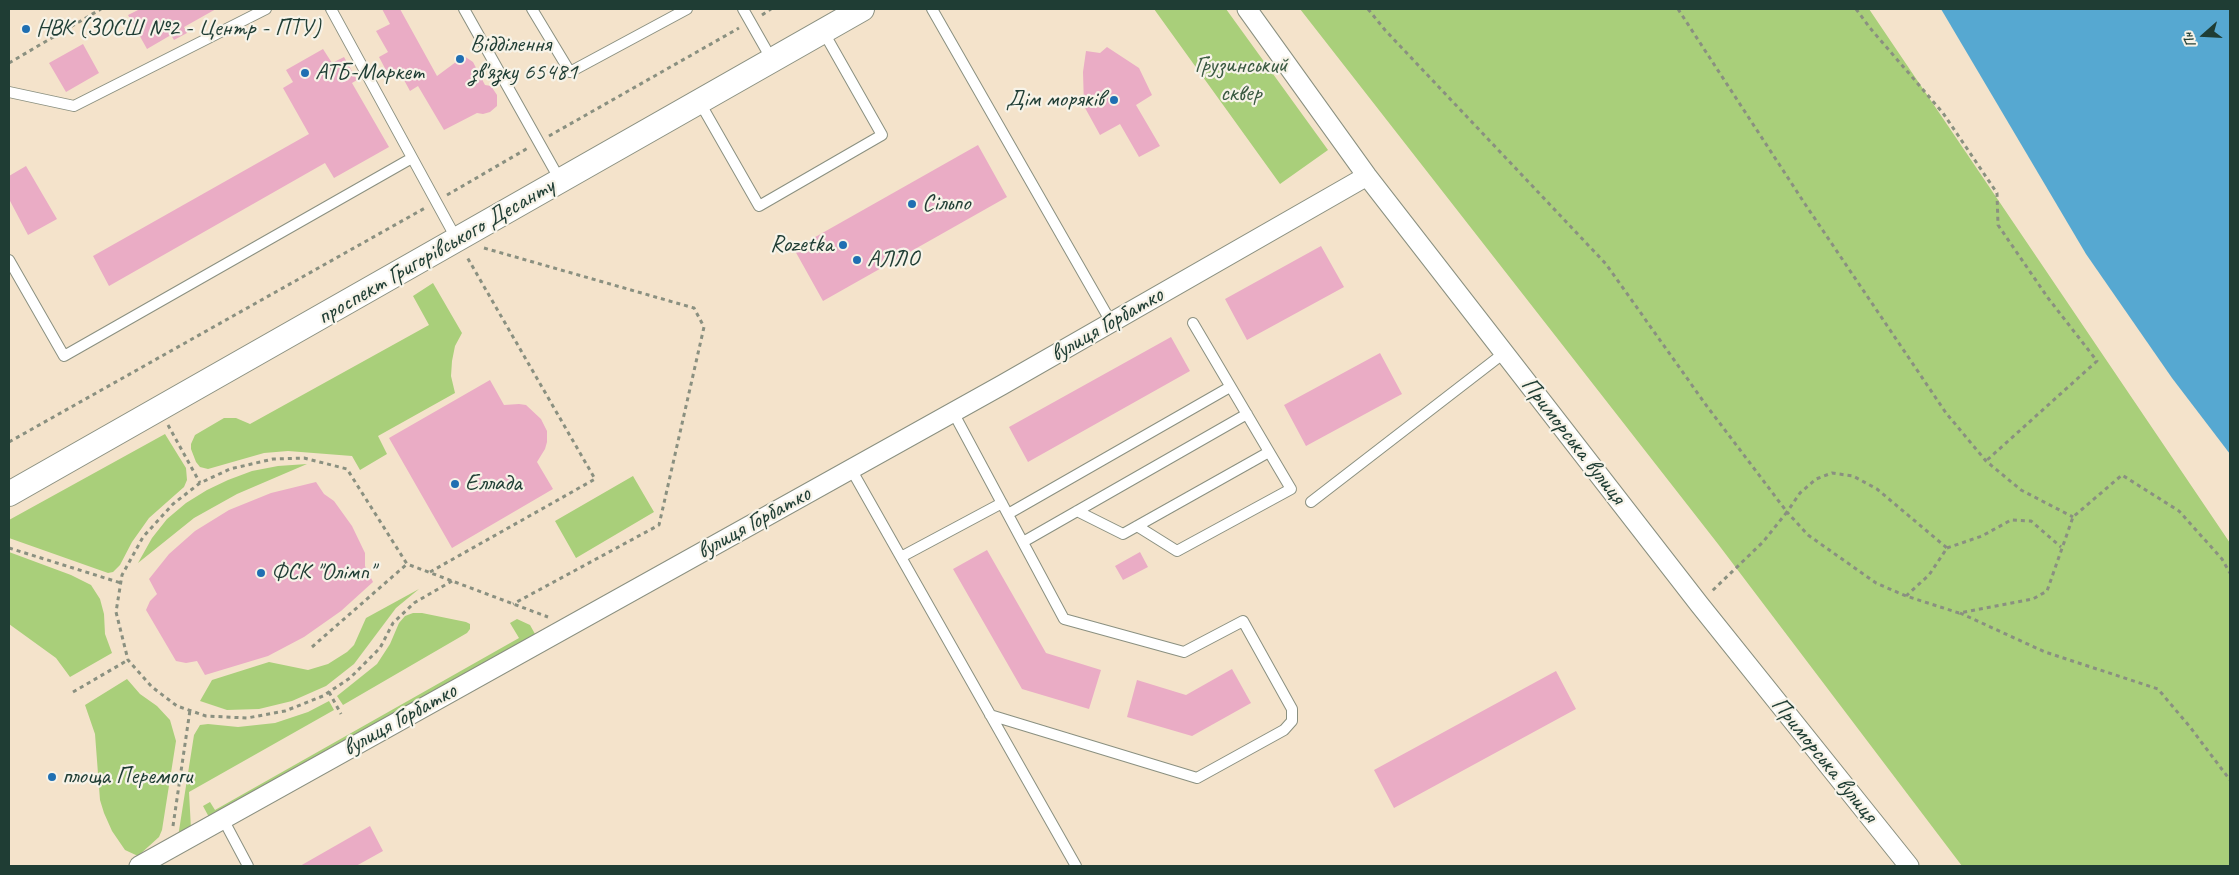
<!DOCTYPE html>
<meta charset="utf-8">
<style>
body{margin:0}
#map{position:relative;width:2239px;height:875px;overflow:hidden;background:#f4e3cb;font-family:Caveat,sans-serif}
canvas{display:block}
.frame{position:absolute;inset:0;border:10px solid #1f3d34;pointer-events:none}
.north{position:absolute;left:2179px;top:10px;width:50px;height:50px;-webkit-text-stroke:4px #f7f3e8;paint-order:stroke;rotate:251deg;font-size:14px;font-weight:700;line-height:20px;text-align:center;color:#1f3d34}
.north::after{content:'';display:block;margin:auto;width:18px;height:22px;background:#1f3d34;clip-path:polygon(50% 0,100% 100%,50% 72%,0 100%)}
</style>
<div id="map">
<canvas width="2239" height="875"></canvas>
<div class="frame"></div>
<div class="north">Пн</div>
</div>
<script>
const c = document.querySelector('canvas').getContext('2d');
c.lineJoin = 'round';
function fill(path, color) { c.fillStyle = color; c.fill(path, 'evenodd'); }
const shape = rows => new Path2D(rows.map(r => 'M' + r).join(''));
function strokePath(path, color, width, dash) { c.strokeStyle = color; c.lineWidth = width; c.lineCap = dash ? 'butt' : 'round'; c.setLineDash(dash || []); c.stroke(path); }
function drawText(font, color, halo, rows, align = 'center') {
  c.font = font + ' Caveat,sans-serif'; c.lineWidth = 4.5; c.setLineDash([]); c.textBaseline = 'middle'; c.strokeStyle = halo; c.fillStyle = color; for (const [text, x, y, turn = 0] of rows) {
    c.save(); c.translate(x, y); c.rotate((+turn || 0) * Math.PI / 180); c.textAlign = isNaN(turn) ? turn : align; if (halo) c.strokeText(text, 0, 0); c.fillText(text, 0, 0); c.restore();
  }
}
const green = shape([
 [1154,9,1226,9,1328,150,1280,184],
 [1300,9,1869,9,2230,543,2230,866,1962,866,1718,544],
 [433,283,462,333,455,346,452,361,451,376,455,393,378,436,387,454,360,470,352,456,288,451,264,453,208,469,200,467,196,462,191,449,191,444,195,435,224,418,236,418,250,424,429,325,413,296],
 [165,434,186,468,187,480,184,487,149,518,132,542,120,565,113,572,108,573,9,538,9,520],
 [307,464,237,494,194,518,138,563,152,538,167,519,186,503,207,490,228,480,252,471,278,466],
 [633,476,654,512,576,558,555,521],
 [9,552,71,575,91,585,100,599,104,614,105,634,112,653,70,677,56,658,9,624],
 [419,589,396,608,354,664,326,686,292,701,259,709,227,710,200,701,212,680,269,662,308,670,328,664,347,652,354,645,366,618],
 [413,613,422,613,466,622,470,624,470,629,467,633,343,705,337,696,377,664,390,644,399,623,405,616],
 [517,619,530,625,535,634,210,819,203,806,210,802,215,810,519,638,510,623],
 [127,679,140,694,157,706,170,720,176,741,162,830,159,837,138,856,125,850,112,831,104,813,100,800,95,734,85,705],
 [329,701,334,710,189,792,191,829,178,837,194,735,200,725,208,724,238,727,275,723,308,712]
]);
const water = shape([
 [1941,9,2230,9,2230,454,2172,378,2086,254]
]);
const building = shape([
 [140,9,216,9,184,27,187,33,174,40,171,35,147,49,128,15],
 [382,9,400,9,437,76,464,56,473,62,485,85,491,86,497,95,497,106,490,112,483,114,477,113,444,130,418,86,410,91,398,69,388,74,379,57,388,52,376,31,390,24],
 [83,44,99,73,66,92,49,63],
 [1107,47,1139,68,1152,95,1136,105,1160,146,1139,157,1120,124,1100,135,1084,106,1083,72,1086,51,1100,53],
 [323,49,332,63,344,57,357,80,352,83,389,147,334,178,325,163,109,286,93,256,309,134,283,88,293,82,286,70],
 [978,145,1007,197,823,301,794,249],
 [26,166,57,219,28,235,9,199,9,176],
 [1321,246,1344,287,1247,340,1225,299],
 [1171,337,1190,371,1028,462,1009,427],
 [1380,353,1402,394,1306,446,1284,405],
 [490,380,504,405,519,404,526,405,541,419,547,431,547,442,545,449,537,462,553,489,452,548,389,438],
 [316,482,324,494,334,501,352,526,365,553,365,566,373,582,341,611,304,637,268,656,205,675,197,661,186,663,176,661,146,610,150,601,157,594,149,579,169,554,195,531,229,510,271,493],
 [987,550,1046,653,1101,670,1089,709,1022,689,953,569],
 [1140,552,1148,567,1123,580,1115,566],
 [1232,669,1251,703,1192,736,1127,717,1137,680,1186,695],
 [1556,671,1576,709,1394,808,1374,770],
 [370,826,383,851,356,866,300,866]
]);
const path = shape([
 [1368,9,1385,30,1606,264,1706,405,1787,512,1763,542,1711,592],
 [1678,9,1805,204,1946,413,1986,461,2021,490,2073,517],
 [1856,9,1870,28,1943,113,1997,193,1998,225,2048,298,2097,361,1986,461],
 [762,15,771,9],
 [9,63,101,9],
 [549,136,739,28],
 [447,195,528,148],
 [484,248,694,308,704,327,659,525,513,604],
 [168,425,200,483],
 [9,442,425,208],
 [9,548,121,583],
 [1947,548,1982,536,2011,520,2031,521,2061,547],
 [430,572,595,479,467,257],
 [452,581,414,603,393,623,380,648,350,678,323,696,285,711,247,718,206,716,177,706,152,687,128,660,116,612,122,575,143,537,173,504,200,483,230,469,273,459,304,458,347,469,407,564,548,617],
 [1906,596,1929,575,1947,548,1877,489,1853,476,1832,473,1816,479,1800,493,1787,512,1808,535,1876,583,1906,596,1959,613,2033,599,2047,591,2073,517,2122,475,2179,511,2222,559,2230,573],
 [1960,613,2045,652,2158,689,2190,727,2230,780],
 [312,647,407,564],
 [73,692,128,660],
 [329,692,341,714],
 [173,826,190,710]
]);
const service = shape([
 [331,9,457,240],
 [464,9,560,180],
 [532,9,570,72,687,9],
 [743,9,772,60],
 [932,9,1111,322],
 [9,92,74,106,266,9],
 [699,101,759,206,882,135,823,31],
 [9,260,64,356,412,158],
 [953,412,1064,619,1184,652,1243,621,1292,709,1292,721,1284,730,1197,778,990,715],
 [851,469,1076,866],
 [1311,502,1504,353],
 [1077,511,1123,534,1269,452],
 [1008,514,1230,387],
 [1137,526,1177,551,1291,489,1193,323],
 [1023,542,1247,414],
 [901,557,1002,503],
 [223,819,248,866]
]);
const minor = shape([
 [1247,9,1367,176,1699,604,1909,866],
 [139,866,1002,385,1367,176]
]);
const tertiary = shape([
 [9,494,862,9]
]);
const markers = [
 [26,29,5,"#1f6fb2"],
 [460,59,5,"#1f6fb2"],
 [305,73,5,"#1f6fb2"],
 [1114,100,5,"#1f6fb2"],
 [912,204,5,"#1f6fb2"],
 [843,245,5,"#1f6fb2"],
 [857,260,5,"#1f6fb2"],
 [455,484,5,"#1f6fb2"],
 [261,573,5,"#1f6fb2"],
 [52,777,5,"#1f6fb2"]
];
const poiNames = [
 ["НВК (ЗОСШ №2 - Центр - ПТУ)",36,29],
 ["Відділення",470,45],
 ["зв'язку 65481",470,73],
 ["АТБ-Маркет",315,73],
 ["Дім моряків",1104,100,"right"],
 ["Сільпо",922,204],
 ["Rozetka",833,245,"right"],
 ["АЛЛО",867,260],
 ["Еллада",465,484],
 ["ФСК \"Олімп\"",271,573],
 ["площа Перемоги",62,777]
];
const parkNames = [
 ["Грузинський",1241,66],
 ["сквер",1241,94]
];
const streetNames = [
 ["проспект Григорівського Десанту",436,252,-30],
 ["вулиця Горбатко",1107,325,-30],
 ["Приморська вулиця",1573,441,52],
 ["вулиця Горбатко",754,523,-29],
 ["вулиця Горбатко",400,720,-29],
 ["Приморська вулиця",1824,760,51]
];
fill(green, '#a9cf7a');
fill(water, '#56a8d1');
fill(building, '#eaacc5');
strokePath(service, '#8a9080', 12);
strokePath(minor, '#8a9080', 21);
strokePath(tertiary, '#8a9080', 26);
strokePath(path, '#8a9080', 3, [4, 4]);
strokePath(service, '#fff', 10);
strokePath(minor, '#fff', 19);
strokePath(tertiary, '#fff', 24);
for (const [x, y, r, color] of markers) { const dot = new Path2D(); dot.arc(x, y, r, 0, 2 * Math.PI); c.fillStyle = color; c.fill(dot); strokePath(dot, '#f7f3e8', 2); }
drawText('24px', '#1f3d34', '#f7f3e8', poiNames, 'left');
drawText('24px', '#3b5a42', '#f7f3e8', parkNames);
drawText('24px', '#1f3d34', '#f7f3e8', streetNames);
</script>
